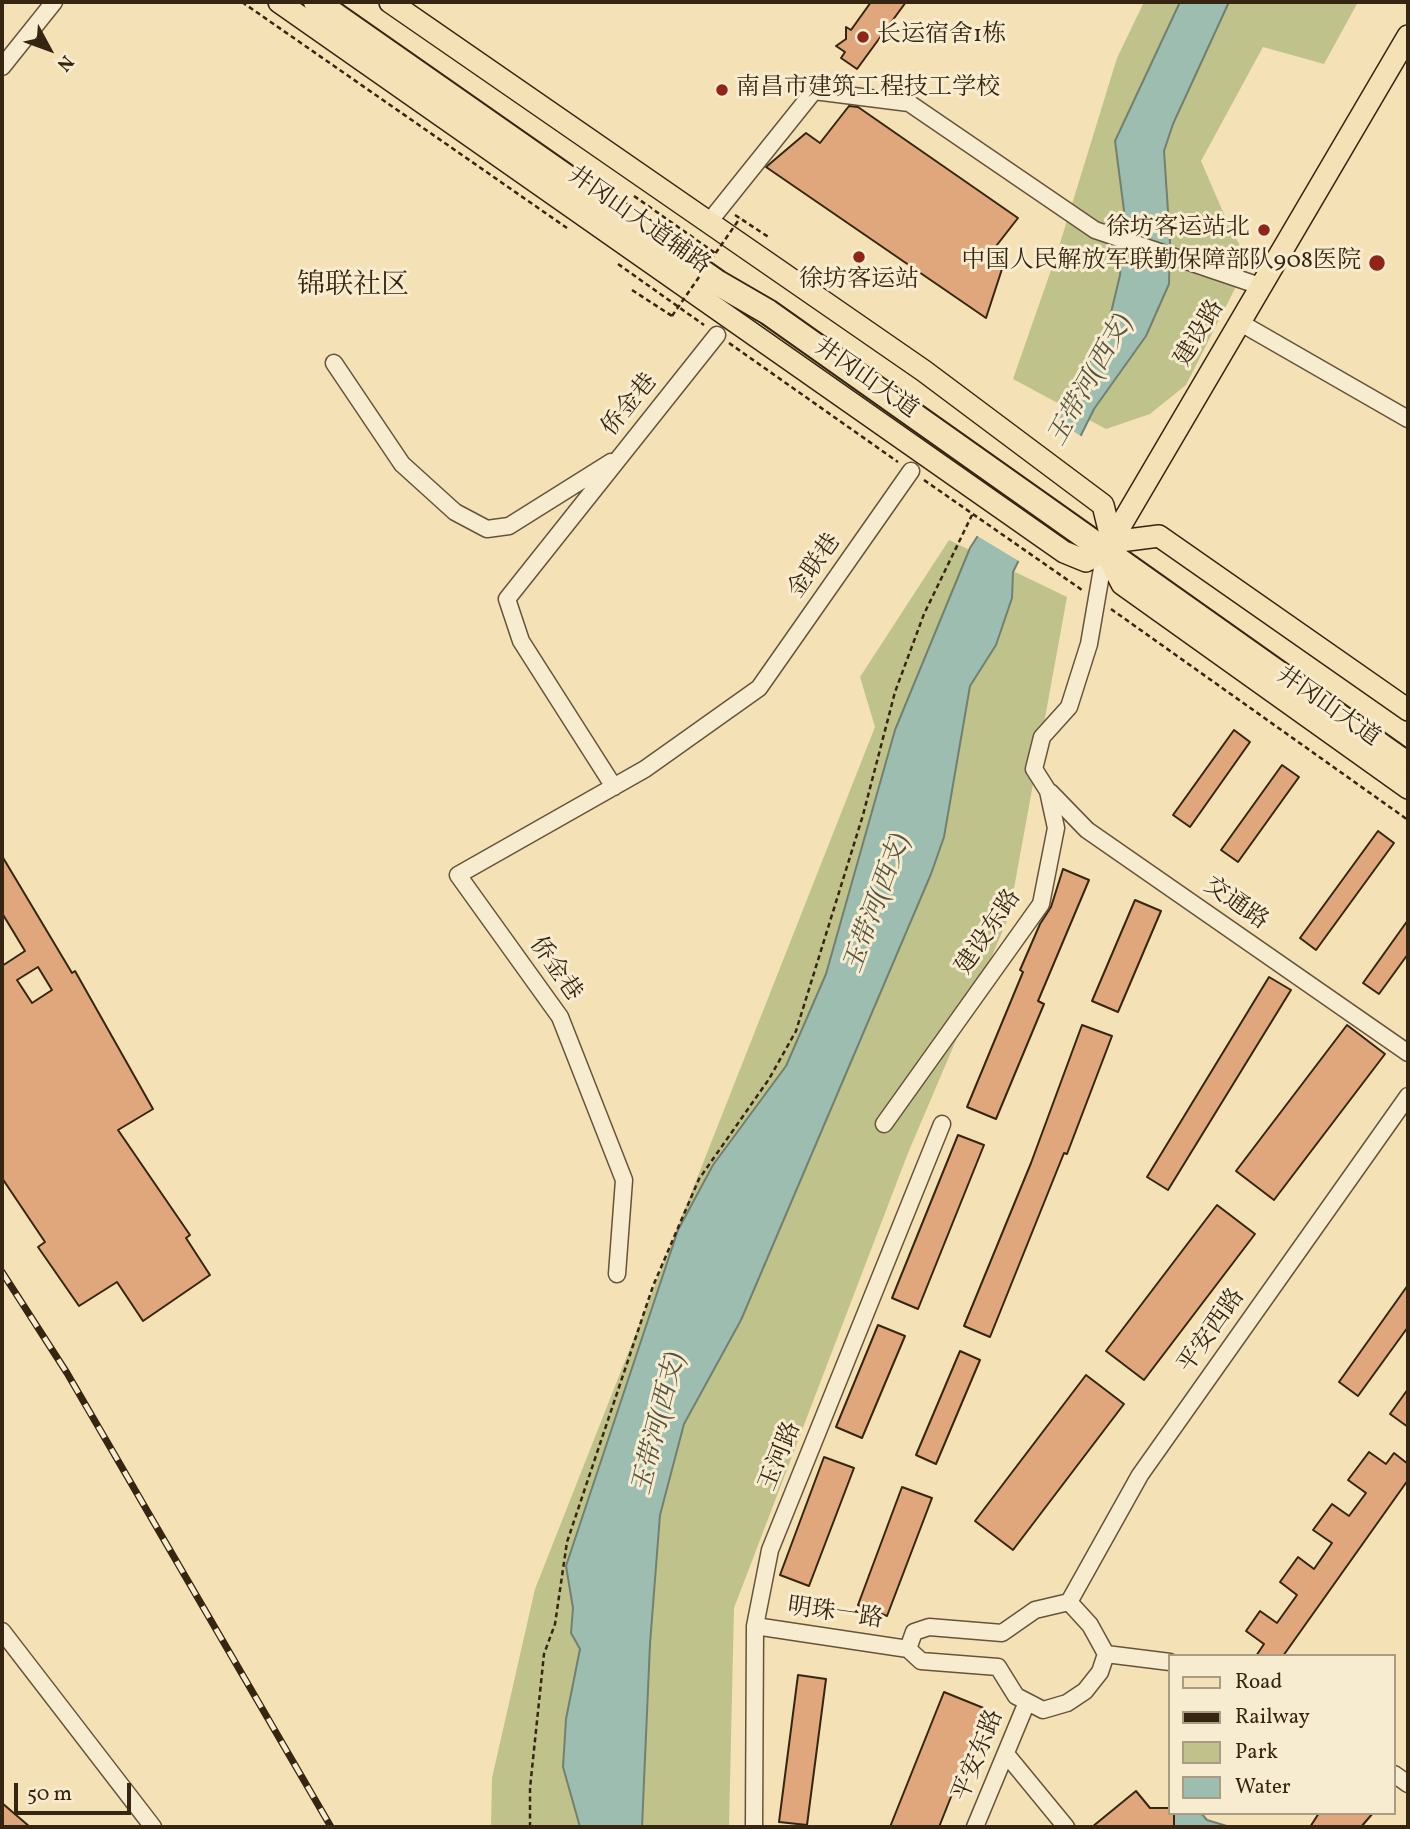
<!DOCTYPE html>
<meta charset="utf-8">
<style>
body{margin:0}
#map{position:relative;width:1410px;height:1829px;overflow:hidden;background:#f5e1b6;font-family:Vollkorn,serif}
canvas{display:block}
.frame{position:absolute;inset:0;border:4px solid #362511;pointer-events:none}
.legend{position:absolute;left:1168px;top:1654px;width:228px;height:161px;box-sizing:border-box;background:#f8ecd0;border:2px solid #aa9c84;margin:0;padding:9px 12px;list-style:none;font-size:21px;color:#362511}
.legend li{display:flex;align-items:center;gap:14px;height:35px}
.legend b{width:35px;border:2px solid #aa9c84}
.north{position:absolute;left:14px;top:14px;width:70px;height:70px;-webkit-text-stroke:5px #f8ecd0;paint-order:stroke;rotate:131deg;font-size:19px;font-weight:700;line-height:28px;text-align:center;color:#362511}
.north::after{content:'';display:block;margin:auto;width:24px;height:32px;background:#362511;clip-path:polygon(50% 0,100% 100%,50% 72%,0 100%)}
.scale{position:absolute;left:14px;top:1783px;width:117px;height:32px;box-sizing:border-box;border:4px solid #362511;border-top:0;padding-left:9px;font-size:21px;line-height:24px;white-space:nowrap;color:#362511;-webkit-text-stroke:5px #f8ecd0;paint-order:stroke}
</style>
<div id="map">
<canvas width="1410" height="1829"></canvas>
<div class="frame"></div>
<ul class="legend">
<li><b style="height:9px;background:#f5e1b6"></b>Road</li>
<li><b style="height:9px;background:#362511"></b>Railway</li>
<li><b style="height:19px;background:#c0c28b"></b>Park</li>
<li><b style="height:19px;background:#9cbdb0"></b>Water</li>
</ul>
<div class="north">N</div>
<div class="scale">50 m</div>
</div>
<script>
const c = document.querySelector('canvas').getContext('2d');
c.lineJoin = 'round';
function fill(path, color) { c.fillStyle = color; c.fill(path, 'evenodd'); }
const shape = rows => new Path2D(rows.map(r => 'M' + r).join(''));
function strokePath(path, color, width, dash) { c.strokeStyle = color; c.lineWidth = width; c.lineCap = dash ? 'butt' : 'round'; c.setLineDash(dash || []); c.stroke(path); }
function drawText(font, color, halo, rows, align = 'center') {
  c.font = font + ' Vollkorn,"Noto Serif SC",serif'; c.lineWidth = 6; c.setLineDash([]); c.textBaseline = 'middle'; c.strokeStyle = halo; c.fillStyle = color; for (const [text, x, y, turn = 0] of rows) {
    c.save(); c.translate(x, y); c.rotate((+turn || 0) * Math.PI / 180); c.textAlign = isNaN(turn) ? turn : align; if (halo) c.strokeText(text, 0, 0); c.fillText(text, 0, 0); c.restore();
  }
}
const green = shape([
 [1144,2,1358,2,1324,64,1263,47,1201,161,1230,228,1249,261,1186,385,1150,414,1106,429,1013,379,1057,253,1117,58],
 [949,540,1067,597,1009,916,908,1153,734,1608,729,1827,491,1827,492,1778,535,1589,875,727,860,677]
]);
const water = shape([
 [1180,2,1229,2,1173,124,1164,151,1170,241,1169,284,1146,336,1094,409,1013,572,1012,598,996,645,970,686,944,837,931,874,741,1320,684,1424,660,1515,650,1644,642,1827,580,1827,563,1767,566,1719,580,1649,571,1633,573,1608,566,1566,678,1230,713,1165,786,1066,826,974,895,730,970,548,1105,338,1120,275,1125,218,1115,141,1180,2],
 [1174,1813,1201,1813,1207,1820,1230,1827,1174,1827,1174,1813]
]);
const pier = shape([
 [1051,417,1084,438,1022,563,974,534]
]);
const building = shape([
 [871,2,906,2,857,69,841,58,845,52,836,46,846,39,846,27,851,30,871,2],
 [849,106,858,107,1018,218,986,259,1002,269,986,318,766,167,806,133,820,143,849,106],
 [1234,730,1250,742,1190,827,1173,815,1234,730],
 [1282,765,1299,777,1238,862,1221,850,1282,765],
 [1378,831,1394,843,1316,950,1300,938,1378,831],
 [2,856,72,973,75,971,153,1109,118,1130,190,1235,186,1238,210,1275,143,1321,117,1282,79,1306,38,1247,45,1242,2,1178,2,966,25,951,2,913,2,856],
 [38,967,52,990,32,1003,17,980,38,967],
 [1063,869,1089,880,1038,1001,1044,1004,996,1119,967,1107,1023,972,1020,970,1040,924,1051,907,1063,869],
 [1135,900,1161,911,1118,1012,1092,1001,1135,900],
 [1408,920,1408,954,1379,994,1363,983,1408,920],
 [1269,977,1291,990,1168,1190,1147,1177,1269,977],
 [1082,1025,1112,1036,1067,1154,1064,1153,990,1337,964,1326,1031,1163,1082,1025],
 [1347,1025,1385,1054,1274,1200,1236,1171,1347,1025],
 [958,1135,984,1145,918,1309,892,1298,958,1135],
 [1217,1205,1255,1234,1144,1380,1106,1351,1217,1205],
 [1408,1285,1408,1327,1358,1396,1339,1382,1408,1285],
 [878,1325,905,1336,862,1438,836,1427,878,1325],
 [960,1351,980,1360,936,1464,916,1455,960,1351],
 [1086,1375,1124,1404,1013,1550,975,1521,1086,1375],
 [1408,1389,1408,1427,1390,1414,1408,1389],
 [1369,1452,1386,1464,1394,1453,1408,1464,1408,1480,1283,1656,1256,1656,1264,1644,1246,1631,1260,1611,1277,1623,1297,1595,1280,1582,1298,1557,1314,1569,1332,1543,1313,1530,1332,1504,1349,1516,1366,1493,1348,1480,1369,1452],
 [824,1457,854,1468,809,1586,780,1575,824,1457],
 [902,1487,932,1498,887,1616,858,1605,902,1487],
 [798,1675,826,1679,807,1825,779,1822,798,1675],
 [944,1692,986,1709,939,1827,890,1827,944,1692],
 [1136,1791,1150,1808,1170,1808,1170,1813,1174,1813,1174,1827,1092,1827,1136,1791],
 [2,1803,30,1827,2,1827,2,1803],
 [1319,1813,1373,1813,1361,1827,1310,1827,1319,1813]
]);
const path = shape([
 [242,2,567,228],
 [634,196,715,253],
 [735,215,770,238],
 [618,264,704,325],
 [632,290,672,316],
 [729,343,898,462],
 [924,480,1082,590],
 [1111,609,1408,820],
 [530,1827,530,1788,544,1654,555,1624,567,1542,653,1286,699,1179,769,1079,796,1031,863,815,895,692,924,614,972,515]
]);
const minor = shape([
 [2,67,54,2],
 [709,222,814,91,909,103,1095,230,1260,286],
 [1239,322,1408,419],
 [334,363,402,464,455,512,487,529,509,526,611,462],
 [614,787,521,641,507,599,717,335],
 [1050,792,1087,830,1408,1053],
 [884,1124,1041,904,1056,828,1048,791,1034,769,1042,737,1069,707,1089,644,1105,551],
 [617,1274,624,1180,560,1017,458,875,645,769,759,688,911,471],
 [1069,1602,1140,1475,1408,1096],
 [1069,1602,1090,1625,1106,1654,1100,1672,1085,1691,1067,1703,1043,1710,1016,1696,998,1667,921,1661,908,1649,914,1632,929,1627,1002,1633,1035,1610,1069,1602],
 [755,1626,908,1649],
 [2,1631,153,1827],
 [1106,1654,1170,1662],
 [1006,1754,1066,1827],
 [1394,1774,1408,1784],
 [754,1827,755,1626,770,1550,942,1124],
 [975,1827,1027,1702]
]);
const major = shape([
 [279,2,1064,552,1086,561,1105,551],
 [390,2,924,371,1103,505,1112,542,1159,536,1408,710],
 [1108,547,1408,36],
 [1105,551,1122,584,1408,788]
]);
const highway = shape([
 [316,2,718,283,768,312,1408,765]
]);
const rail = shape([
 [2,1272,67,1373,331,1827]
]);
const pathBridge = shape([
 [672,316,740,218]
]);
const markers = [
 [863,37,7,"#8f2418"],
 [722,90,7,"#8f2418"],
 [1264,230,7,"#8f2418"],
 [859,257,7,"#8f2418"],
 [1377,263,9,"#8f2418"]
];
const poiNames = [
 ["长运宿舍1栋",877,37],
 ["南昌市建筑工程技工学校",736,90],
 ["徐坊客运站北",1250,230,"right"],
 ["中国人民解放军联勤保障部队908医院",1361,263,"right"],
 ["徐坊客运站",859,282,"center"]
];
const streetNames = [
 ["井冈山大道辅路",638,222,35],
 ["建设路",1201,334,-59],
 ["井冈山大道",865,380,35],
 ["侨金巷",631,406,-51],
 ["金联巷",816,567,-55],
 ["井冈山大道",1327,708,35],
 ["交通路",1235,905,35],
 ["建设东路",990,933,-56],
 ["侨金巷",554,970,55],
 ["平安西路",1213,1332,-55],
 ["玉河路",782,1457,-68],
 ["明珠一路",835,1615,8],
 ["平安东路",980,1756,-68]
];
const waterNames = [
 ["玉带河(西支)",1092,381,-61],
 ["玉带河(西支)",879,904,-70],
 ["玉带河(西支)",661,1424,-76]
];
const quarterNames = [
 ["锦联社区",353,288]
];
fill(green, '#c0c28b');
fill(water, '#9cbdb0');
strokePath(water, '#738070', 2);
fill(pier, '#f5e1b6');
fill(building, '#e0a67c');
strokePath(building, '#362511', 2);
strokePath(minor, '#66543a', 19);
strokePath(major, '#362511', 24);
strokePath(highway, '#362511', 28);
strokePath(path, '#362511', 2.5, [5, 3.5]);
strokePath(minor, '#f8ecd0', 16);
strokePath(major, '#f5e1b6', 21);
strokePath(highway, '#f5e1b6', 24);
strokePath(rail, '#362511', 7);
strokePath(rail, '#f8ecd0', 4.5, [13]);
strokePath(pathBridge, '#362511', 2.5, [5, 3.5]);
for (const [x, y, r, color] of markers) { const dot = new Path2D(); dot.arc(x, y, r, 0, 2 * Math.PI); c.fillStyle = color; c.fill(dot); strokePath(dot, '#f8ecd0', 2.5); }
drawText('24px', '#362511', '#f8ecd0', poiNames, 'left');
drawText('24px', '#362511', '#f8ecd0', streetNames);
drawText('italic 26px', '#555341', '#f8ecd0', waterNames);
drawText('28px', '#362511', '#f8ecd0', quarterNames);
</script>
